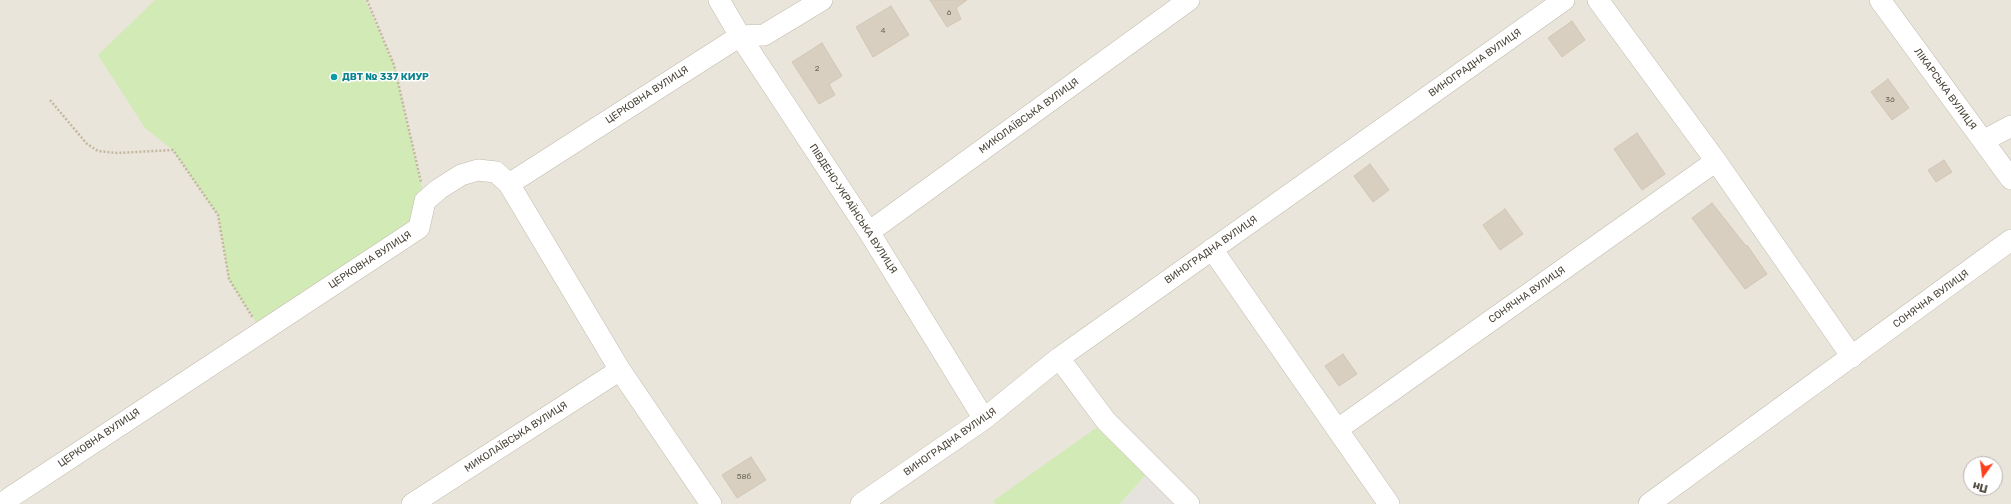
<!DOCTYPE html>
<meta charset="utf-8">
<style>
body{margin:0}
#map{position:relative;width:2011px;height:504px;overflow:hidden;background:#f6f3ec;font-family:Rubik,sans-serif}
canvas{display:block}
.north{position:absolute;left:1963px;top:456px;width:40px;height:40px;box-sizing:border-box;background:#fff;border:1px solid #b7b4b0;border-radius:50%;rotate:194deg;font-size:11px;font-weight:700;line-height:16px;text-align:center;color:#4b4439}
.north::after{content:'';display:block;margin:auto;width:14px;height:18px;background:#fc3f1d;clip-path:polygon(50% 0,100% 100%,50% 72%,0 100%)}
</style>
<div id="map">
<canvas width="2011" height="504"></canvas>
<div class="north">Пн</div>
</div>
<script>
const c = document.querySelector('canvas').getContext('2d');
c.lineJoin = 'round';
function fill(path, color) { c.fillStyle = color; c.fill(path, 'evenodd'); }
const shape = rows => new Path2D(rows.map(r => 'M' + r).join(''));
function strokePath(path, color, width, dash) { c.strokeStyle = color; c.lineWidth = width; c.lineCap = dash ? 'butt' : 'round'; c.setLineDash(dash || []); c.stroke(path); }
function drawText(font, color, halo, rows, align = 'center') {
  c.font = font + ' Rubik,sans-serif'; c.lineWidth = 3; c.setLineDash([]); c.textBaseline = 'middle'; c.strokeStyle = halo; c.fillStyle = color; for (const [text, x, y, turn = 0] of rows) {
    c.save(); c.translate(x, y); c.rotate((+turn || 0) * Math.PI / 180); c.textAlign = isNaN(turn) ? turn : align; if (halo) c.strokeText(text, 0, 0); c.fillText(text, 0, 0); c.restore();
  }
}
const residential = shape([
 [0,0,2011,0,2011,504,1189,504,1152,468,993,501,995,504,12,504,0,488],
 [1971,464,1995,464,1995,488,1971,488]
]);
const industrial = shape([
 [1152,468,1189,504,1120,504]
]);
const green = shape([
 [155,0,365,0,394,65,425,201,419,228,261,330,229,279,218,215,173,150,145,128,98,55],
 [1106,421,1152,468,1120,504,995,504,993,501]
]);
const building = shape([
 [930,0,967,0,956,8,961,19,947,27,930,0],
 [891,6,909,35,873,57,856,27,891,6],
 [1572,21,1585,40,1562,57,1548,38,1572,21],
 [822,43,842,76,829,84,835,95,819,104,792,62,822,43],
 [1888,79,1909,108,1892,120,1871,92,1888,79],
 [1637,133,1665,174,1642,190,1614,149,1637,133],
 [1944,160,1952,172,1936,182,1928,170,1944,160],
 [1370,164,1389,190,1373,202,1354,176,1370,164],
 [1712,203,1746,246,1747,245,1767,274,1745,289,1692,218,1712,203],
 [1505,209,1523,234,1500,250,1483,225,1505,209],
 [1343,354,1357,374,1339,386,1325,366,1343,354],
 [751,457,766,480,737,498,722,475,751,457]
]);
const path = shape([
 [367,0,394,65,421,182],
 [50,100,87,144,98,151,117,153,173,150,218,215,229,279,253,318]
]);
const minor = shape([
 [719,0,740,36,869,232,984,419],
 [1598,0,1716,161,1852,357],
 [1880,0,2011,179],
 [740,36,764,35,822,0],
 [1983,141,2011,126],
 [509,184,620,370,711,504],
 [869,232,1189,0],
 [1212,249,1389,504],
 [1059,358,1106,421,1189,504],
 [1338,429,1716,161],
 [8,499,419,228,425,201,439,189,461,175,478,170,496,172,509,184,740,36],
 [412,504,620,370],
 [861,504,984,419,1059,358,1564,0],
 [1649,504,2011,240]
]);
const markers = [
 [334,77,4,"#0f9aa8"]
];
const numberNames = [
 ["6",949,13],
 ["4",883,31],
 ["2",817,69],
 ["36",1890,100],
 ["58б",744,477]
];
const streetNames = [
 ["ВИНОГРАДНА ВУЛИЦЯ",1475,63,-35],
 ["ЛІКАРСЬКА ВУЛИЦЯ",1945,89,54],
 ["ЦЕРКОВНА ВУЛИЦЯ",647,95,-33],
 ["МИКОЛАЇВСЬКА ВУЛИЦЯ",1029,116,-36],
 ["ПІВДЕНО-УКРАЇНСЬКА ВУЛИЦЯ",853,209,57],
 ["ВИНОГРАДНА ВУЛИЦЯ",1211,250,-35],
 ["ЦЕРКОВНА ВУЛИЦЯ",370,260,-33],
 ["СОНЯЧНА ВУЛИЦЯ",1527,295,-35],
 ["СОНЯЧНА ВУЛИЦЯ",1931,299,-36],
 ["МИКОЛАЇВСЬКА ВУЛИЦЯ",516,437,-33],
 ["ЦЕРКОВНА ВУЛИЦЯ",99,438,-34],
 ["ВИНОГРАДНА ВУЛИЦЯ",950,442,-35]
];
const cultureNames = [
 ["ДВТ № 337 КИУР",342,77]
];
fill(residential, '#eae5da');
fill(industrial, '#e6e2dd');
fill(green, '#d2eab5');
fill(building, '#d8cfc1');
strokePath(building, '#d3c7b4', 1);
strokePath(minor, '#c2bbae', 22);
strokePath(path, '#c4b79f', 2.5, [2, 2]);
strokePath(minor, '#fff', 21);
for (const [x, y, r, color] of markers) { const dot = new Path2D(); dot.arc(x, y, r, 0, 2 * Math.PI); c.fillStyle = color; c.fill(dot); strokePath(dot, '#fff', 1.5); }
drawText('8px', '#6e675b', null, numberNames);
drawText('10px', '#4b4439', '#fff', streetNames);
drawText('bold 10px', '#0d838f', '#fff', cultureNames, 'left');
</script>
